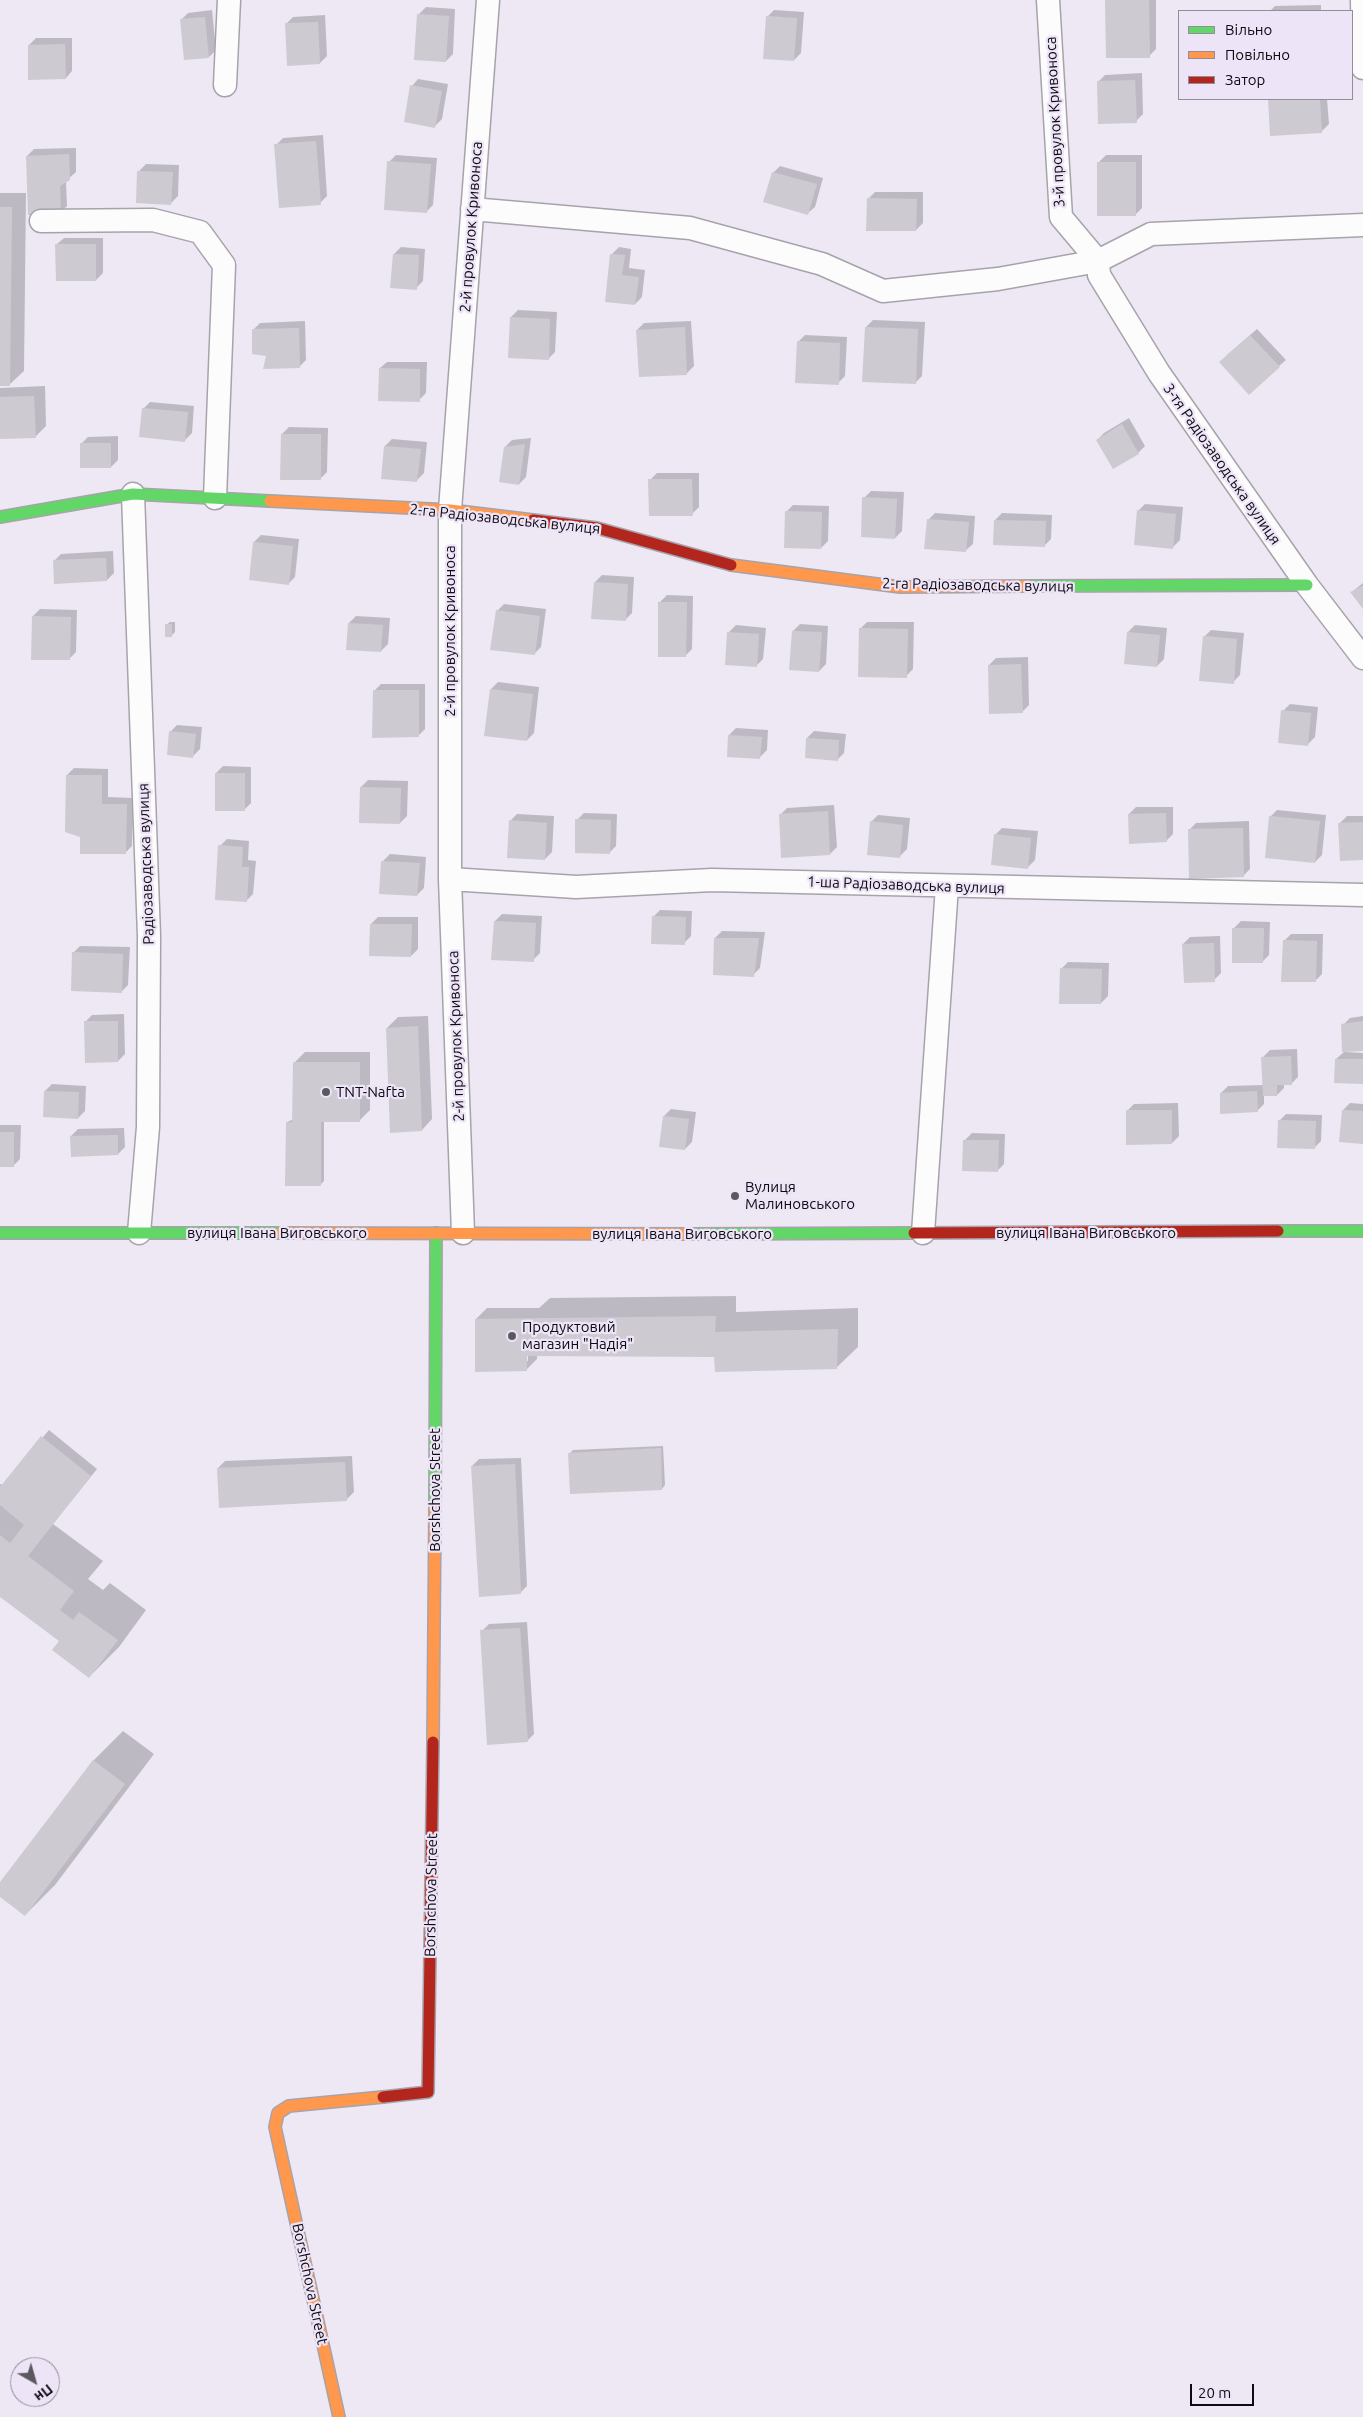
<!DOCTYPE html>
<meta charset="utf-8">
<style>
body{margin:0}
#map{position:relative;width:1363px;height:2417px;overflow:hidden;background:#ede8f3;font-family:Ubuntu,sans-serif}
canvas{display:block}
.legend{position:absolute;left:1178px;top:10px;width:175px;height:90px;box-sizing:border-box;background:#ede4f7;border:1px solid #938d9b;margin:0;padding:6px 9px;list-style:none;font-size:15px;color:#0d0a11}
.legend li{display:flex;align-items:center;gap:10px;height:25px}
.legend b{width:25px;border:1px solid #938d9b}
.north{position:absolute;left:10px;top:2357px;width:50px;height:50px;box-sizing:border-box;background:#ede4f7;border:1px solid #938d9b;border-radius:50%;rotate:142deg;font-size:14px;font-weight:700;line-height:20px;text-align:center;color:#0d0a11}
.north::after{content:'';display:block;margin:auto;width:18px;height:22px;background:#5b5860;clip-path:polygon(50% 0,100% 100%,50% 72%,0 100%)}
.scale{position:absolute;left:1190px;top:2384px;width:64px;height:22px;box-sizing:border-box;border:2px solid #0d0a11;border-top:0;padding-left:6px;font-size:15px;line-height:18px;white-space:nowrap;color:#0d0a11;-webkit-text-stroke:4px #ede4f7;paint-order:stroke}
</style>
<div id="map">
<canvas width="1363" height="2417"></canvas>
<ul class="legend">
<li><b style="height:6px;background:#63d668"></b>Вільно</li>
<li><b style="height:6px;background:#ff974d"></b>Повільно</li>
<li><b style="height:6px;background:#b3261e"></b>Затор</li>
</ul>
<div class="north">Пн</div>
<div class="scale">20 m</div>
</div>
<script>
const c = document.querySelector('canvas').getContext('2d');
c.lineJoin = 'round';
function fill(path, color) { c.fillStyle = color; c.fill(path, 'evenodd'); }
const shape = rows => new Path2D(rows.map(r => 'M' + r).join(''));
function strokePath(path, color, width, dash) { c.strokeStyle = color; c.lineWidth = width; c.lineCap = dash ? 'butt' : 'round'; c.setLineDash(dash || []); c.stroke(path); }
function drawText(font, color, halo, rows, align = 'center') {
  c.font = font + ' Ubuntu,sans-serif'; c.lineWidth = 4.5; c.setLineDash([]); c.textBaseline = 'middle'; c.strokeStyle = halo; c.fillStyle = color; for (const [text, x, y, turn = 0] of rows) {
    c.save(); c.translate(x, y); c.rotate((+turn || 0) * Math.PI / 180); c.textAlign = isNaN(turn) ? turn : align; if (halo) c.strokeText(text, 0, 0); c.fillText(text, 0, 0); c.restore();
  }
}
const shadow = shape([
 [1106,0,1156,0,1156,49,1149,56],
 [1321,5,1321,11,1270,11,1275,6],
 [426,7,455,9,453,54,446,61,419,14],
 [212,10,216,50,209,57,181,20,188,13],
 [774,10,804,12,801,53,794,60,767,17],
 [325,15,327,56,320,63,286,24,293,17],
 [36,38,72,38,72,71,66,78,29,45],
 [1142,73,1143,114,1136,121,1098,82,1105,75],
 [418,79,448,84,442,119,435,126,412,86],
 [1269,99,1327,99,1329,124,1322,131,1271,135],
 [323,135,327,196,320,203,276,145,283,138],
 [76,148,76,172,66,181,67,206,60,213,27,156,34,149],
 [396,155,437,158,433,205,426,212,389,162],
 [1106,155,1142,155,1142,208,1135,215,1099,162],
 [146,164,179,165,178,196,171,203,139,171],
 [780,166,823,178,815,207,808,213,773,173],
 [875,192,923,192,923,223,916,230,868,199],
 [0,193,26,193,24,371,9,385,0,385],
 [64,238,103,238,103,273,96,280,57,244],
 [401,247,425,249,423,281,416,288,394,254],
 [619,247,631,249,629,268,645,270,642,297,635,304,606,300,612,254],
 [518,310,557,312,555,352,548,359,511,317],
 [873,320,925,322,922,376,915,383,866,327],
 [305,321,306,360,299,367,267,355,253,330,260,323],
 [691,321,694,366,687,373,637,330,644,323],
 [1257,329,1286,360,1279,366,1227,355],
 [805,335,847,337,845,376,838,383,798,342],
 [387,362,427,362,426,393,419,400,380,368],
 [45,386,46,426,35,437,0,438,0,388],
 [150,402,194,406,192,433,185,440,143,409],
 [1129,418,1145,446,1138,453,1097,440,1104,433],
 [289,427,328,428,327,472,320,479,282,434],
 [118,436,118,460,111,467,81,444,88,437],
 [531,438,526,477,519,484,505,447,512,440],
 [392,439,427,442,424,473,417,480,385,446],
 [657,473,699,473,699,507,692,514,650,480],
 [871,491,904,492,902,531,895,538,864,498],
 [1145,504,1183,507,1180,540,1173,547,1138,511],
 [793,505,829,506,828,541,821,548,786,512],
 [935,513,975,516,973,544,966,550,928,520],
 [1002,513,1052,515,1051,539,1044,546,995,520],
 [261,535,299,539,295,577,288,584,250,579,254,542],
 [113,551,114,573,107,580,54,561,61,554],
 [602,575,634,577,632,613,625,620,595,582],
 [1363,583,1363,607,1352,592],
 [667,595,693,596,692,649,685,656,660,602],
 [504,604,546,609,541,647,534,654,497,611],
 [40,609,77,610,76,652,69,659,33,616],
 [356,616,390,618,388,644,381,651,349,623],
 [170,622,175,622,175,632,171,636,166,625],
 [867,622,914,622,913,669,906,676,860,629],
 [800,624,828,626,826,664,819,671,793,631],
 [736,625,766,628,763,659,756,666,729,632],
 [1135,625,1167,628,1164,659,1157,666,1128,632],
 [1211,630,1244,633,1240,675,1233,682,1204,637],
 [1028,657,1029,705,1022,712,989,665,996,658],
 [498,682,539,687,534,733,527,740,491,689],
 [381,684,425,684,425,729,418,736,374,691],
 [1290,704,1318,707,1315,737,1308,744,1283,711],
 [177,725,202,727,200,749,193,756,170,732],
 [736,728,768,730,767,750,760,757,729,735],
 [814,731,846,734,844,753,837,760,807,738],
 [223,766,251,767,251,803,244,810,216,773],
 [74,768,108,769,108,797,133,798,132,846,125,853,82,836,67,775],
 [368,780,408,781,407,816,400,823,361,787],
 [834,805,837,847,830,854,780,815,787,808],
 [1136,807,1173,807,1173,834,1166,841,1129,814],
 [1277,810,1326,815,1322,855,1315,862,1270,817],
 [584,813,617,814,616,846,609,853,577,820],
 [517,814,554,816,552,852,545,859,510,821],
 [878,815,910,818,907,849,900,856,871,822],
 [1347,816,1363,816,1363,858,1340,823],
 [1249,821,1250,869,1243,876,1189,830,1196,823],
 [1002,828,1038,831,1035,860,1028,867,995,835],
 [227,839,249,841,248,860,256,861,253,894,246,901,220,846],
 [390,854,426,857,424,888,417,895,383,861],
 [660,910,692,911,691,936,684,943,653,917],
 [502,914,542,916,540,953,533,960,495,921],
 [378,917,418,917,418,949,411,956,371,924],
 [1241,921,1270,922,1269,955,1262,962,1234,928],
 [722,931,765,932,760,968,753,975,715,938],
 [1291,934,1323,934,1322,974,1315,981,1284,941],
 [1220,936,1221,973,1214,980,1183,944,1190,937],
 [80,946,130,947,128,985,121,992,73,953],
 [1068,962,1109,963,1108,996,1101,1003,1061,969],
 [124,1014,125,1054,118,1061,85,1022,92,1015],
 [428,1016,432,1119,422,1130,387,1028,398,1017],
 [1363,1016,1363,1049,1346,1050,1346,1052,1363,1053,1363,1083,1336,1059,1344,1052,1343,1025,1350,1018],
 [1297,1049,1298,1077,1291,1084,1284,1084,1284,1088,1277,1095,1264,1095,1264,1104,1257,1111,1221,1093,1228,1086,1264,1085,1263,1057,1270,1050],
 [305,1052,370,1052,370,1110,359,1121,324,1121,324,1181,321,1184,287,1122,294,1119,294,1063],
 [52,1084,86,1086,85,1111,78,1118,45,1091],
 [1178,1103,1179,1136,1172,1143,1127,1111,1134,1104],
 [1350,1103,1363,1104,1363,1142,1343,1110],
 [671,1109,696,1112,692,1142,685,1149,664,1116],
 [1286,1114,1322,1115,1321,1141,1314,1148,1279,1121],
 [0,1125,21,1125,20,1159,13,1166,0,1166],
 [124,1128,125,1147,118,1154,71,1136,78,1129],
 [972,1133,1005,1134,1004,1164,997,1171,965,1140],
 [736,1296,736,1312,858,1308,858,1347,836,1368,716,1356,537,1355,537,1359,526,1370,476,1319,487,1308,539,1308,550,1298],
 [526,1355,528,1355,528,1361,526,1361],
 [49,1430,97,1469,53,1524,103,1561,88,1579,103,1590,110,1583,146,1610,119,1647,89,1677,61,1641,0,1595,0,1484,3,1485],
 [663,1446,665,1485,662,1489,570,1453,573,1450],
 [352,1456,354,1492,347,1499,218,1468,225,1461],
 [521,1458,527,1586,520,1593,472,1466,479,1459],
 [527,1622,534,1734,527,1741,482,1631,489,1624],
 [123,1731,154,1754,55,1885,25,1915,0,1896,0,1885,93,1761]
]);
const building = shape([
 [1105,0,1149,0,1150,58,1106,58],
 [417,14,449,16,446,62,414,60],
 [766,16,797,18,794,61,763,59],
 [205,17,209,58,184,60,180,19],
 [318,22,320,64,287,66,285,23],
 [65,44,66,79,28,80,28,45],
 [1135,80,1137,123,1098,124,1097,81],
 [410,85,442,91,435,128,404,122],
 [1268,99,1320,99,1322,133,1270,136],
 [316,141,321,205,279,208,274,144],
 [69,154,70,180,60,186,61,214,28,215,26,156],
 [387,161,431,164,427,213,384,210],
 [1097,162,1136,162,1136,216,1097,216],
 [137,171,173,172,171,205,136,203],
 [772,172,817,184,808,215,763,202],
 [867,198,917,199,916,231,866,231],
 [0,207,12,207,10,386,0,386],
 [55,244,96,244,96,281,56,281],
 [393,254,419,255,417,290,390,288],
 [610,254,625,255,622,275,639,277,635,305,605,302],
 [510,317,550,319,549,360,508,358],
 [685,327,687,375,639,377,636,330],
 [865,327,918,329,916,384,862,382],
 [299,328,300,368,263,369,266,356,252,354,252,329],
 [1250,335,1280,367,1249,395,1219,362],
 [797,341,840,343,839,385,795,383],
 [379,368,420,369,420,402,378,401],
 [34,396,36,438,0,439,0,397],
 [142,408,188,412,185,442,139,437],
 [1122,424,1139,454,1113,469,1096,440],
 [281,434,321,434,321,480,280,480],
 [80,443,111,443,111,468,80,468],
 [525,444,519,485,499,482,504,447],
 [384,446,421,449,417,482,381,479],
 [648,479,692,479,693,516,649,516],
 [862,497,897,499,895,539,861,537],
 [1137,510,1176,514,1173,549,1134,545],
 [785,511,822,512,821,549,784,548],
 [927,519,969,522,966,552,924,549],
 [994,520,1046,521,1045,547,993,545],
 [253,542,293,546,289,585,249,580],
 [106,558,107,581,54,584,53,560],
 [594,582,628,584,626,621,591,619],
 [1363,586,1363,609,1350,592],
 [658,602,687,602,686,657,658,657],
 [496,610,540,616,535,655,490,650],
 [32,616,71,617,70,660,31,660],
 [348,623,383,625,381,652,346,650],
 [165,624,172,624,172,637,165,637],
 [859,628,908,629,907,678,858,677],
 [792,631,822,632,819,672,789,670],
 [727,632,759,634,757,667,725,665],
 [1127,632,1160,635,1157,667,1124,664],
 [1203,636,1237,639,1234,684,1199,681],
 [1021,664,1023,713,989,714,988,665],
 [490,689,533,694,527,741,484,736],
 [373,690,419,690,419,737,372,738],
 [1281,710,1311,713,1308,746,1278,743],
 [169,731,196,734,193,758,167,755],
 [728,735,762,737,760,759,727,757],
 [806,738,839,740,838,761,805,758],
 [215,773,245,773,245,811,215,811],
 [66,775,102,775,102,804,127,804,126,854,80,854,80,837,65,832],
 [360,787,401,788,400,824,359,823],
 [828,811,830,855,781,858,779,814],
 [1166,813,1167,842,1129,844,1128,814],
 [1269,816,1320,821,1315,863,1265,858],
 [575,819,611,820,610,854,575,853],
 [509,820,547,823,545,860,507,858],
 [870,821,903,825,900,858,867,855],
 [1363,822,1363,860,1340,861,1338,823],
 [1243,828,1244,877,1189,879,1188,829],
 [994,834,1031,838,1028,869,991,865],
 [218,845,243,847,242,867,249,867,247,902,215,900],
 [381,861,420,863,417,896,379,894],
 [652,916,686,917,685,945,651,944],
 [494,921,536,923,534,962,491,960],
 [370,924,412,924,411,957,369,956],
 [1232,928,1264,928,1263,963,1232,963],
 [714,938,759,938,754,977,713,975],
 [1283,940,1317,941,1316,982,1281,982],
 [1214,943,1215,982,1184,983,1182,944],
 [72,952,123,954,122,993,71,991],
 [1060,968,1102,969,1101,1004,1059,1004],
 [84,1021,118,1021,118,1062,85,1063],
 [1363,1021,1363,1051,1342,1052,1341,1024],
 [418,1026,422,1131,390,1133,386,1028],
 [1291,1056,1292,1085,1277,1085,1277,1096,1263,1096,1261,1057],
 [1335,1059,1363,1059,1363,1084,1334,1083],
 [293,1062,360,1062,360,1122,321,1122,321,1186,285,1186,286,1122,292,1122],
 [44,1091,79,1092,78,1119,43,1117],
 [1257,1091,1258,1112,1220,1114,1220,1093],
 [1126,1110,1172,1110,1172,1144,1126,1145],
 [1342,1110,1363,1111,1363,1144,1339,1142],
 [663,1116,689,1119,685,1150,659,1147],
 [1278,1120,1316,1121,1315,1149,1277,1148],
 [0,1132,14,1132,14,1167,0,1167],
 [118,1135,118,1155,71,1157,70,1136],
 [963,1140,999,1140,998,1172,962,1171],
 [716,1316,715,1332,838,1329,837,1369,715,1372,714,1357,527,1356,527,1371,475,1372,475,1319],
 [41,1436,91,1476,28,1556,74,1591,60,1610,73,1620,79,1612,118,1640,89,1678,52,1650,59,1641,0,1597,0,1535,10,1543,24,1525,0,1505,0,1487],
 [661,1448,662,1490,570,1494,568,1453],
 [345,1462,347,1501,219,1508,217,1468],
 [515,1464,521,1594,479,1597,471,1466],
 [520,1628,528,1742,487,1745,480,1630],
 [93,1760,125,1784,25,1916,0,1897,0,1882]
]);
const street = shape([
 [1048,0,1061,217,1098,261],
 [1362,0,1363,68],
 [225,85,229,0],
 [472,209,690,228,822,264,883,291,998,279,1098,261,1151,234,1363,225],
 [41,221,153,220,200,232,224,265,215,498],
 [1098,261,1099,275,1159,373,1307,585,1363,658],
 [133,494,149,936,148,1127,139,1233],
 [450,879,576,887,712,880,1363,895],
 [463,1233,450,879,450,510,488,0],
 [923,1233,947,886]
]);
const fast = shape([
 [0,517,133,494,270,501],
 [1029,586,1307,585],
 [1278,1231,1363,1231],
 [0,1233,281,1233],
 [692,1234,914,1233],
 [435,1508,436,1233]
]);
const slow = shape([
 [270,501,450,510,533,520],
 [731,565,900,587,1029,586],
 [281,1233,692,1234],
 [433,1742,435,1508],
 [339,2417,275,2127,278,2113,289,2106,383,2097]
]);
const jam = shape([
 [533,520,597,528,731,565],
 [914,1233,1278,1231],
 [383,2097,428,2092,433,1742]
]);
const markers = [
 [326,1092,5,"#5b5860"],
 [735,1196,5,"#5b5860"],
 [512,1336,5,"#5b5860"]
];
const streetNames = [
 ["3-й провулок Кривоноса",1055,122,-93],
 ["2-й провулок Кривоноса",471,227,-86],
 ["3-тя Радіозаводська вулиця",1222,464,55],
 ["2-га Радіозаводська вулиця",505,519,6],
 ["2-га Радіозаводська вулиця",978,585,1],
 ["2-й провулок Кривоноса",450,631,-90],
 ["Радіозаводська вулиця",146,864,-92],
 ["1-ша Радіозаводська вулиця",906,885,2],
 ["2-й провулок Кривоноса",456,1036,-92],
 ["вулиця Івана Виговського",277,1233],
 ["вулиця Івана Виговського",1086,1233],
 ["вулиця Івана Виговського",682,1234],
 ["Borshchova Street",435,1490,-90],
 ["Borshchova Street",431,1895,-89],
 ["Borshchova Street",310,2284,78]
];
const poiNames = [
 ["TNT-Nafta",336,1092],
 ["Вулиця",745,1187],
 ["Малиновського",745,1204],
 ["Продуктовий",522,1327],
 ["магазин \"Надія\"",522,1344]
];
fill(shadow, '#0003');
fill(building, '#cecad2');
strokePath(street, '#a7a3ab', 25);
strokePath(fast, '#a7a3ab', 14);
strokePath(slow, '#a7a3ab', 14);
strokePath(jam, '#a7a3ab', 14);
strokePath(street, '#fcfcfd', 22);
strokePath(fast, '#63d668', 11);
strokePath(slow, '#ff974d', 11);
strokePath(jam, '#b3261e', 11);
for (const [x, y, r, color] of markers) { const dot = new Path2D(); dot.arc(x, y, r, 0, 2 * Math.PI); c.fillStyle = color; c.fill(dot); strokePath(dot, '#ede4f7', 2); }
drawText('15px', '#0d0a11', '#ede4f7', streetNames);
drawText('15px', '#0d0a11', '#ede4f7', poiNames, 'left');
</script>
